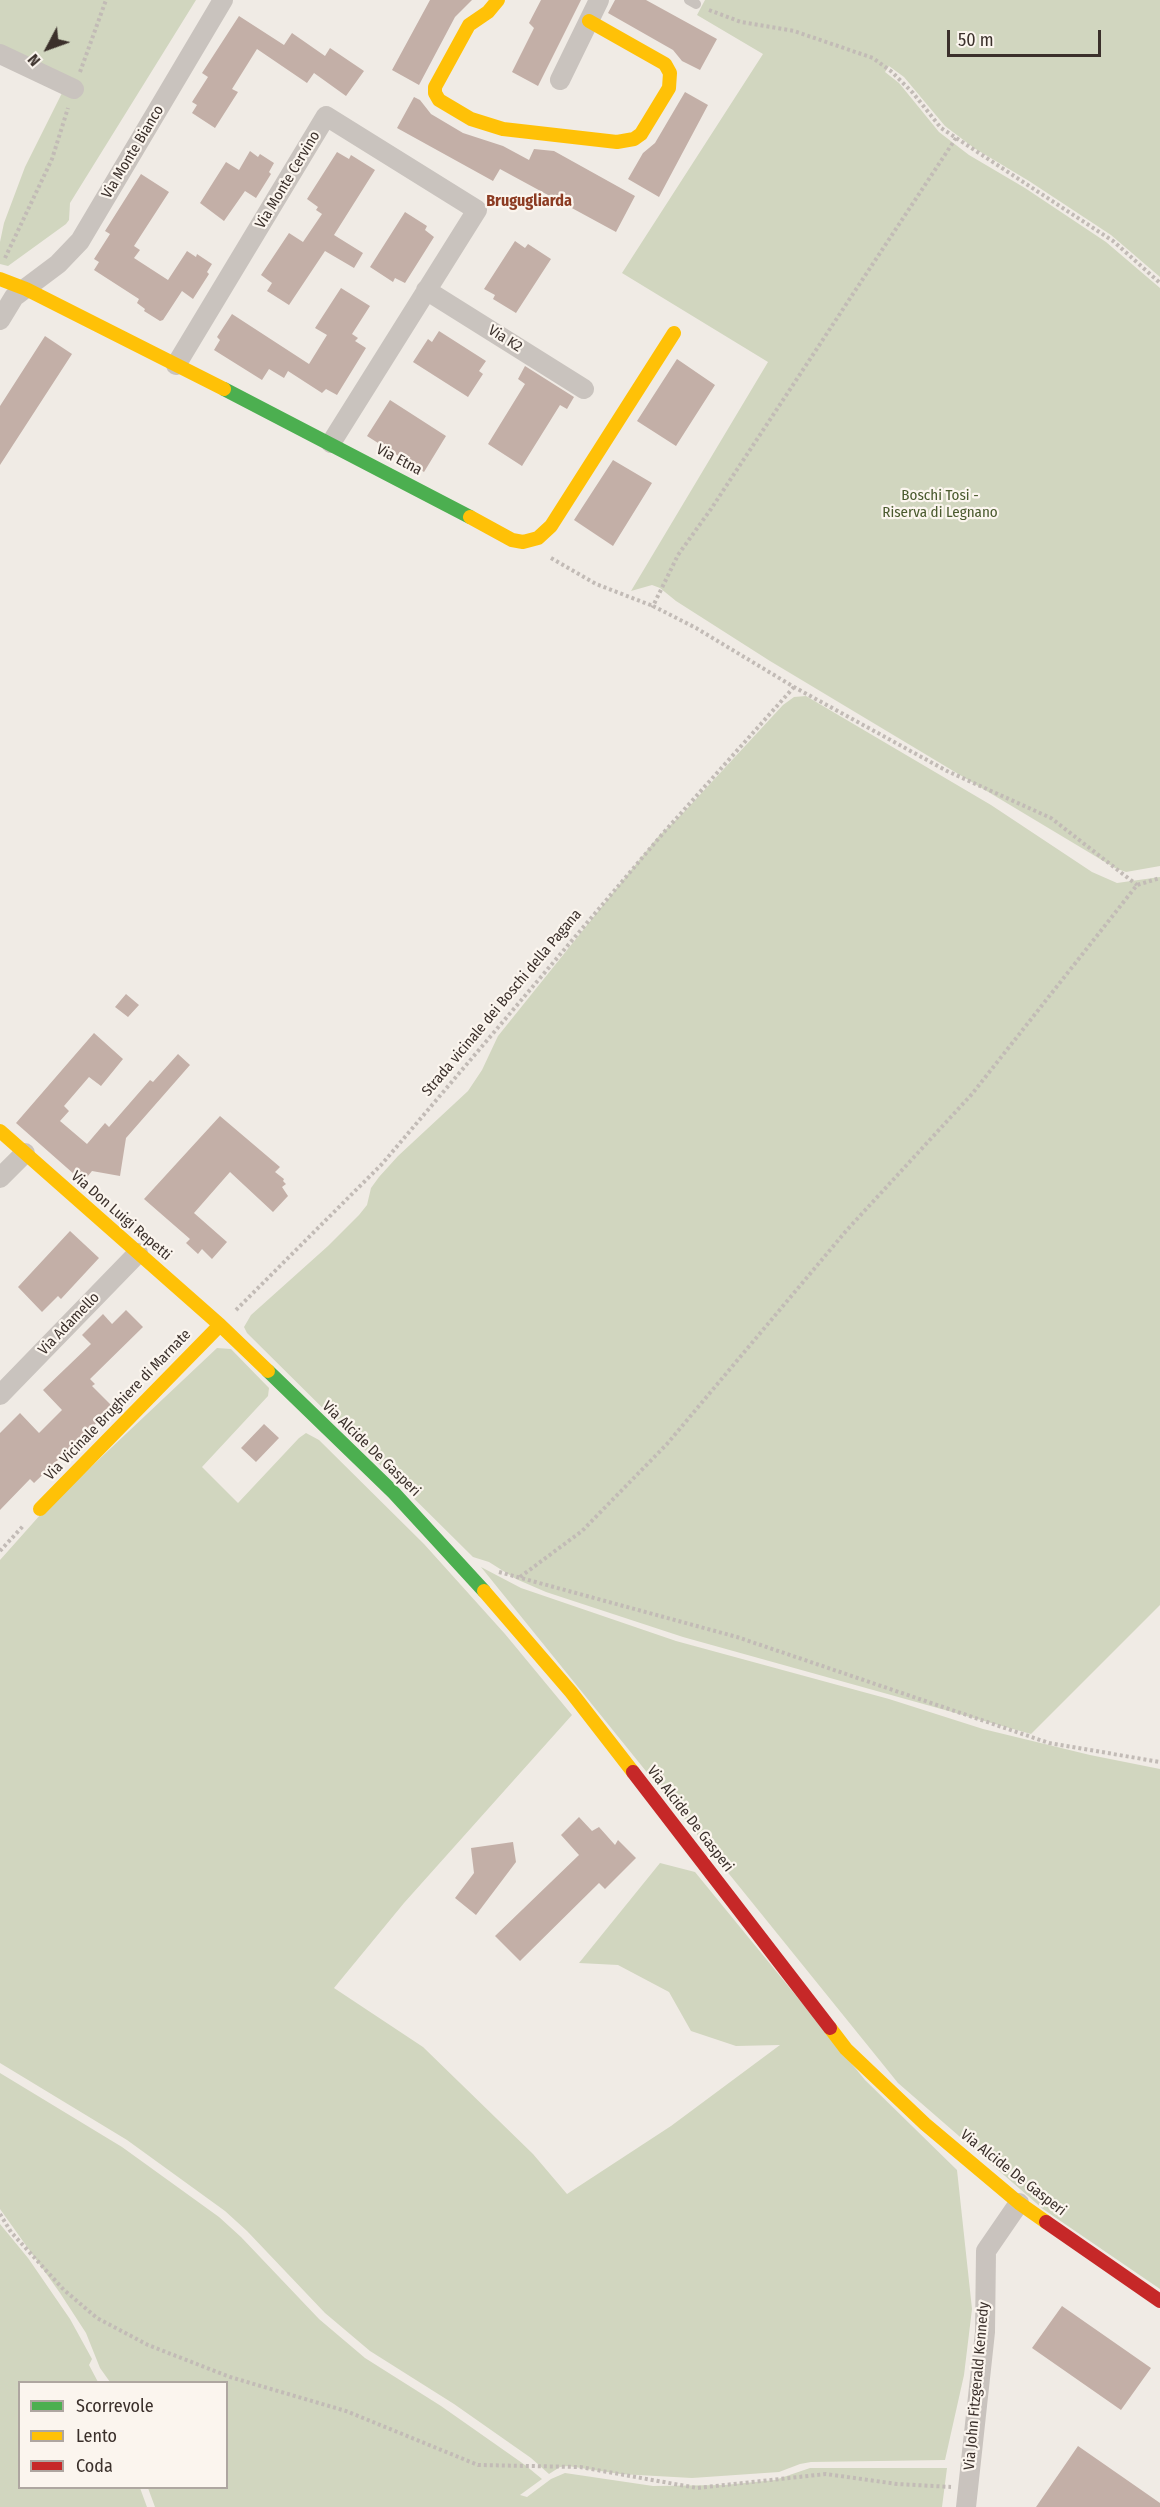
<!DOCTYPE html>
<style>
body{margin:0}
#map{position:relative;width:1160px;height:2507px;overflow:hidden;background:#f0ebe5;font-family:"Fira Sans Condensed",sans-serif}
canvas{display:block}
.legend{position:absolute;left:18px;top:2381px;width:210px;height:108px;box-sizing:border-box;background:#fbf5ee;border:2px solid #aea6a0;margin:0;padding:8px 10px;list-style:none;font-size:18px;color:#3b302b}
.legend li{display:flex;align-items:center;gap:12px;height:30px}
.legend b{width:30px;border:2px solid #aea6a0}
.north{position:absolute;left:18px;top:18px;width:60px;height:60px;-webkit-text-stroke:4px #fbf5ee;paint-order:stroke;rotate:229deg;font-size:16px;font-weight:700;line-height:24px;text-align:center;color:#3b302b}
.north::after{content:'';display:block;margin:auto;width:21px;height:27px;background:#3b302b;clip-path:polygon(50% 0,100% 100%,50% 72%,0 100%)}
.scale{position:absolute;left:947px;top:30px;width:154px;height:27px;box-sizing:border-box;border:3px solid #3b302b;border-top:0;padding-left:8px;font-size:18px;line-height:21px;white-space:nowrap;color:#3b302b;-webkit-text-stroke:4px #fbf5ee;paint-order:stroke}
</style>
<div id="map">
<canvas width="1160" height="2507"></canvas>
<ul class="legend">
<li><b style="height:8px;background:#4caf50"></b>Scorrevole</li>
<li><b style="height:8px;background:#ffc107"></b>Lento</li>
<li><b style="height:8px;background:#c62828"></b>Coda</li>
</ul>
<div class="north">N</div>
<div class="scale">50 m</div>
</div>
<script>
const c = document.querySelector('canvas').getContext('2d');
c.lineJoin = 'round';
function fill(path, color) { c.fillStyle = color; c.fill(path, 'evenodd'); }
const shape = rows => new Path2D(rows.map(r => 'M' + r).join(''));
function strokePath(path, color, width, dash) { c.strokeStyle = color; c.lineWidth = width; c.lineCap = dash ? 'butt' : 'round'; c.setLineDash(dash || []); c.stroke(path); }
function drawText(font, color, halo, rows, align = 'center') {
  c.font = font + ' "Fira Sans Condensed",sans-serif'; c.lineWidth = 4.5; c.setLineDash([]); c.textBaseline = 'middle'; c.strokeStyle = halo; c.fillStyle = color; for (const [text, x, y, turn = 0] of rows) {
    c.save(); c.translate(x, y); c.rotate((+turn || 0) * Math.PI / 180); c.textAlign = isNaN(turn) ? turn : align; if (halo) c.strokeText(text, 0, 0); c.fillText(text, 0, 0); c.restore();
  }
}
const green = shape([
 [0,0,196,0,70,203,69,220,66,224,8,266,0,264,0,242,4,223,25,167,64,89,0,58],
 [705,0,1160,0,1160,277,1111,235,1029,181,974,148,945,126,904,77,889,66,885,72,899,83,939,132,969,155,1025,188,1106,242,1160,288,1160,866,1126,872,1115,868,770,661,676,601,660,588,652,585,631,591,768,362,622,273,763,54,697,15],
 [806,696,991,805,1092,872,1117,883,1160,877,1160,1605,1031,1734,683,1637,546,1592,516,1579,489,1562,473,1557,247,1333,244,1327,251,1315,328,1246,359,1215,367,1205,371,1188,379,1177,398,1156,468,1091,482,1070,498,1036,657,838,684,812,783,705,794,697],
 [217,1348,231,1349,269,1388,268,1396,202,1467,238,1503,299,1438,306,1433,319,1440,424,1544,505,1634,572,1715,404,1903,334,1988,423,2047,533,2154,567,2194,671,2126,780,2045,736,2046,691,2031,669,1992,618,1965,579,1963,660,1863,695,1872,865,2080,957,2170,972,2309,964,2375,945,2460,811,2462,800,2464,779,2472,692,2478,620,2474,568,2466,560,2467,549,2474,531,2458,454,2404,370,2351,325,2313,247,2231,225,2211,127,2140,0,2063,0,1560,41,1514],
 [481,1567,521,1588,676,1641,889,1699,983,1729,1090,1755,1160,1769,1160,2289,1043,2209,898,2083],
 [0,2073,122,2147,219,2217,241,2237,319,2319,365,2358,441,2406,525,2465,542,2479,520,2495,527,2497,551,2479,565,2473,653,2486,725,2485,775,2480,810,2468,947,2468,942,2507,155,2507,148,2488,226,2488,226,2382,110,2382,100,2368,86,2333,60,2293,0,2209],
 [0,2224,28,2258,70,2319,92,2359,89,2365,98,2382,20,2382,20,2488,140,2488,147,2507,0,2507]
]);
const building = shape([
 [430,0,472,0,455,17,419,85,392,70],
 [541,0,581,0,538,86,512,72,534,28,529,23],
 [615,0,646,0,717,39,700,70,682,61,673,50,608,13],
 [239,16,284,45,292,33,325,56,330,48,364,71,346,96,314,73,307,83,257,49,232,89,238,92,215,128,192,113,197,105,192,102,208,77,202,73],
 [685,92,708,105,659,197,628,179,643,153,655,143],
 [414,97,420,100,431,114,463,133,503,146,529,160,534,149,554,151,635,196,616,232,500,169,493,181,397,128],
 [250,151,258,157,260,154,274,163,269,172,271,174,256,198,245,191,224,221,200,203,226,162,239,170],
 [337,152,349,159,351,155,375,170,334,235,363,253,354,268,325,251,289,305,267,291,272,283,261,275,289,233,303,242,322,214,316,210,318,207,307,199],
 [141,174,169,192,134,246,140,250,134,258,168,280,187,251,196,257,197,254,212,264,207,272,209,274,193,299,182,291,163,320,160,321,144,311,145,309,137,303,139,299,94,270,99,262,94,259,110,234,105,231],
 [405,212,427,226,425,230,434,237,405,283,395,278,393,282,370,267],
 [515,241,525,248,528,244,551,259,516,313,493,299,495,295,484,289],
 [341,288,370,306,352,334,358,338,355,341,366,348,337,395,326,389,322,393,288,371,284,378,269,369,262,380,214,350,220,340,217,337,232,314,309,364,327,335,315,328],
 [439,331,486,361,479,371,483,374,468,397,413,362,428,339,432,342],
 [45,336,72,354,0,465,0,406],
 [677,359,715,385,676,446,637,421],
 [525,366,574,397,567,409,560,405,522,466,488,444,525,384,518,379],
 [390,400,446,436,424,472,367,436],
 [613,460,652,483,613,546,574,520],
 [126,994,139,1005,128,1017,115,1007],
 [94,1033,123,1059,101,1086,89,1077,64,1106,69,1111,60,1121,87,1144,105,1123,109,1127,150,1080,153,1082,178,1054,190,1065,126,1138,120,1176,92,1171,83,1182,16,1123],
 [220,1116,280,1167,275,1172,284,1179,283,1181,286,1184,282,1187,288,1196,273,1212,230,1172,194,1213,227,1242,212,1259,202,1249,198,1254,186,1243,190,1239,144,1199],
 [70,1231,99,1258,61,1299,58,1296,42,1312,18,1287],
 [126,1310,143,1327,90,1379,95,1384,92,1386,113,1407,34,1483,30,1479,0,1510,0,1433,20,1413,39,1433,62,1410,43,1390,91,1344,82,1335,103,1314,112,1324],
 [264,1424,279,1438,256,1462,241,1448],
 [579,1817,592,1831,599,1827,615,1845,618,1840,636,1858,605,1889,599,1883,520,1961,495,1936,579,1855,561,1835],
 [513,1842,516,1862,476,1915,455,1898,474,1873,471,1848],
 [1062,2306,1151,2368,1121,2410,1032,2348],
 [1078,2446,1160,2503,1160,2507,1036,2507]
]);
const path = shape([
 [709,10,741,22,794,31,873,58,892,72,913,93,941,128,1113,241,1160,283],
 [80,72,106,0],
 [956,138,711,509,678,555,653,606,696,628,794,687,947,771,1051,818,1137,885],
 [5,258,52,159,68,108],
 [551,558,596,584,653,606],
 [236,1310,382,1164,665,831,794,687],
 [0,1551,24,1525],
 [499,1572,737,1637,1049,1743,1160,1762],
 [520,1577,582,1531,667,1444,846,1231,972,1094,1137,885,1160,878],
 [0,2214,11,2232,64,2290,97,2318,148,2345,230,2377,346,2411,478,2465,580,2467,697,2488,826,2474,897,2484,951,2487]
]);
const lane = shape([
 [689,0,696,4]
]);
const street = shape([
 [0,54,74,89],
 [560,80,599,0],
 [426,290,584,389],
 [0,320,14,297,58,264,80,241,223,0],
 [176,365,326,116,477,210,331,443],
 [0,1178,25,1153],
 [0,1395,138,1253],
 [966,2507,985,2332,986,2251,1019,2203]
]);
const fast = shape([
 [224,389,470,517],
 [268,1371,394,1493,484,1591]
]);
const slow = shape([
 [498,0,488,12,469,25,435,87,435,93,439,100,471,119,503,129,617,142,634,139,641,134,669,88,670,73,665,64,589,21],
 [0,279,26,289,224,389],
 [470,517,512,540,523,542,538,538,551,526,674,333],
 [0,1131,220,1325,268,1371],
 [40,1509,220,1325],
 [484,1591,571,1692,633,1772],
 [830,2028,846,2049,925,2124,1019,2203,1046,2222]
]);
const jam = shape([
 [633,1772,830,2028],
 [1046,2222,1160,2301]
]);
const streetNames = [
 ["Via Monte Bianco",133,152,-59],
 ["Via Monte Cervino",288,180,-59],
 ["Via K2",505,339,32],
 ["Via Etna",399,460,28],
 ["Strada vicinale dei Boschi della Pagana",502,1003,-50],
 ["Via Don Luigi Repetti",121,1216,41],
 ["Via Adamello",69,1324,-46],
 ["Via Vicinale Brughiere di Marnate",118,1405,-46],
 ["Via Alcide De Gasperi",371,1449,44],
 ["Via Alcide De Gasperi",690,1819,52],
 ["Via Alcide De Gasperi",1013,2173,38],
 ["Via John Fitzgerald Kennedy",977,2386,-85]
];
const parkNames = [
 ["Boschi Tosi -",940,496],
 ["Riserva di Legnano",940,513]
];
const neighbourhoodNames = [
 ["Brugugliarda",529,202]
];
fill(green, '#d1d6bf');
fill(building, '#c3afa7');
strokePath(path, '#c2bbb6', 4, [3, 3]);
strokePath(lane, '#c9c3be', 10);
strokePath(street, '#c9c3be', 20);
strokePath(fast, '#4caf50', 14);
strokePath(slow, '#ffc107', 14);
strokePath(jam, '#c62828', 14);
drawText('15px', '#3b302b', '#fbf5ee', streetNames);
drawText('15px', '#4a5a2e', '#fbf5ee', parkNames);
drawText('bold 16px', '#8c3b22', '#fbf5ee', neighbourhoodNames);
</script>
